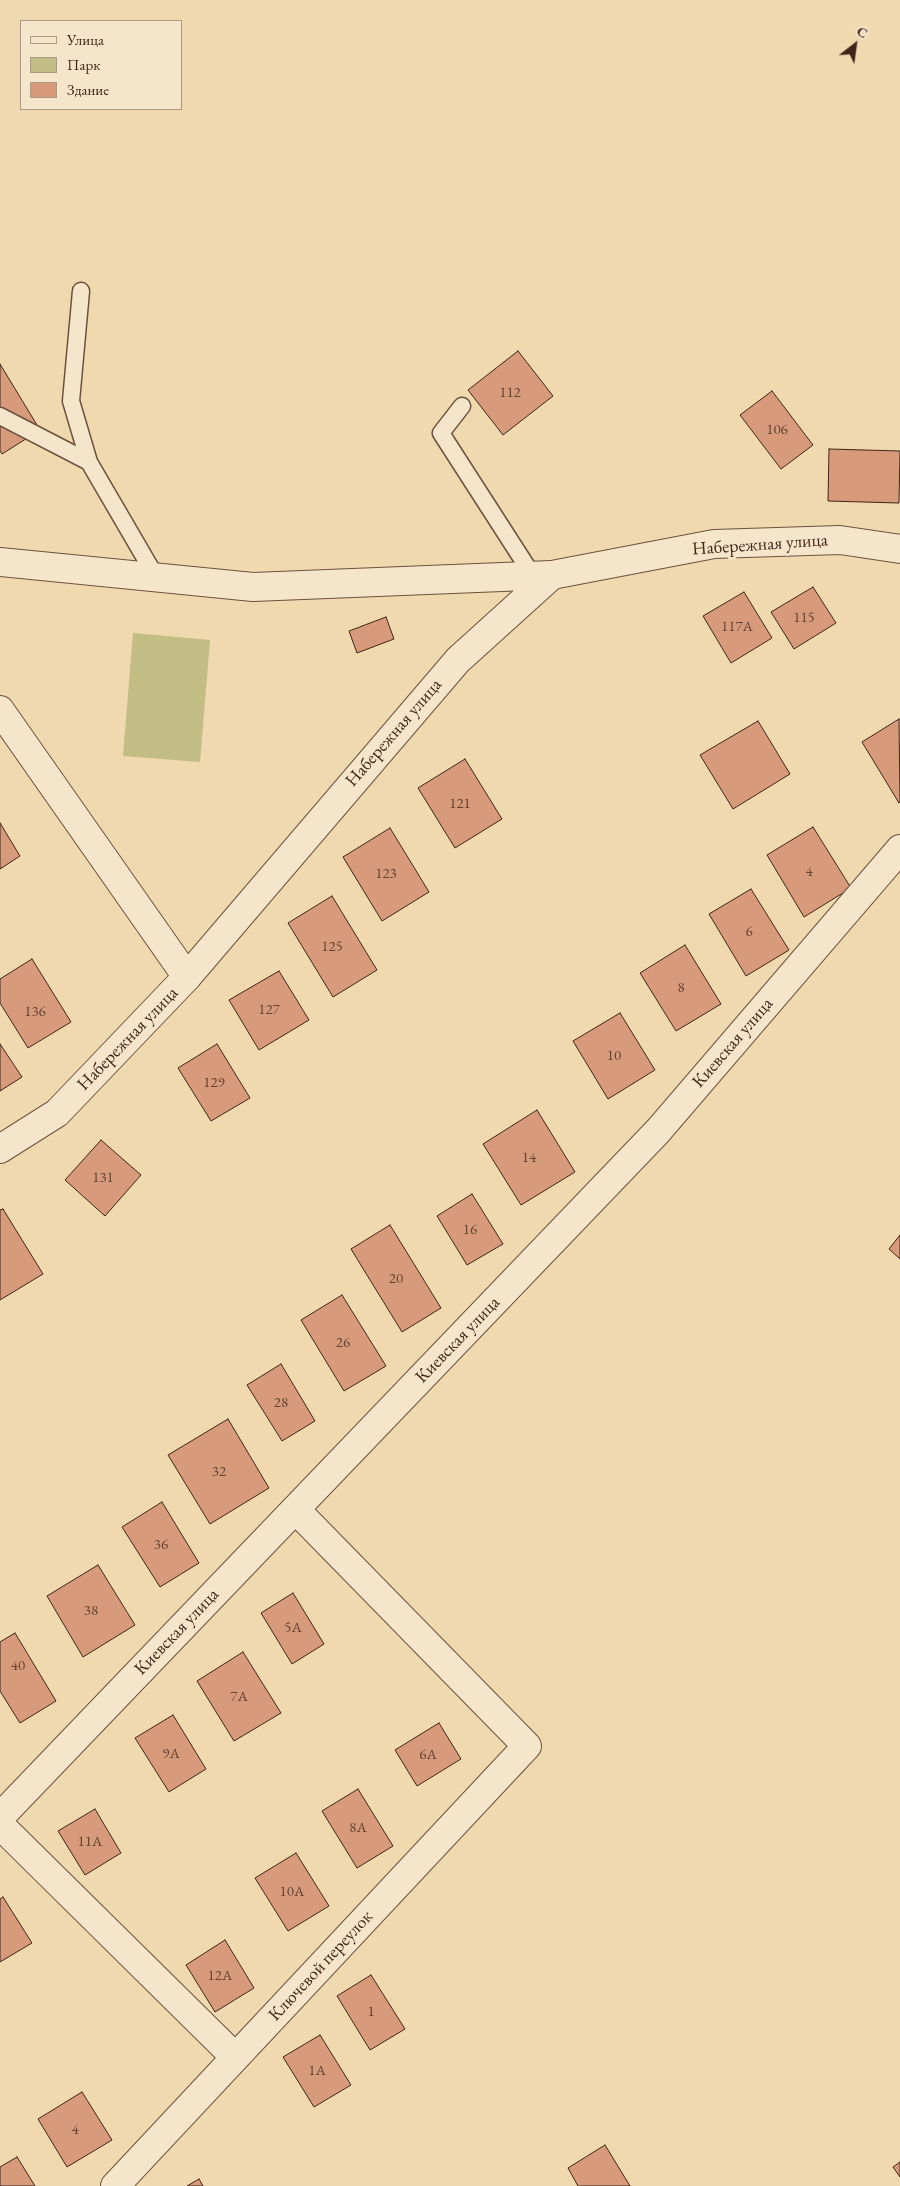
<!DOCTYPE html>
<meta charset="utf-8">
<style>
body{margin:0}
#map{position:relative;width:900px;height:2186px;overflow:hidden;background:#f0d8af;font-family:"EB Garamond",serif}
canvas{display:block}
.legend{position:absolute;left:20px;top:20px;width:162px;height:90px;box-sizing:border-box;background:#f5e6cb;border:1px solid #ac9984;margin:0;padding:6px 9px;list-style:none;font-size:15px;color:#3f2519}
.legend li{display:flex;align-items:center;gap:10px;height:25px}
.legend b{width:25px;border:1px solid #ac9984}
.north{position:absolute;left:830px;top:20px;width:50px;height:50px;-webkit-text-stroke:4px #f5e6cb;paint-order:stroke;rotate:30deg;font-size:14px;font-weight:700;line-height:20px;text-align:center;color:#3f2519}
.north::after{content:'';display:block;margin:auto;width:18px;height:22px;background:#3f2519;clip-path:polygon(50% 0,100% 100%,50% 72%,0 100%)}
</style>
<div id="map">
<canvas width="900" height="2186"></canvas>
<ul class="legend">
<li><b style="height:6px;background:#f5e6cb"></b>Улица</li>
<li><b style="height:14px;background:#c2bc85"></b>Парк</li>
<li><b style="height:14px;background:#d79b7c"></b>Здание</li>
</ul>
<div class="north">С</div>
</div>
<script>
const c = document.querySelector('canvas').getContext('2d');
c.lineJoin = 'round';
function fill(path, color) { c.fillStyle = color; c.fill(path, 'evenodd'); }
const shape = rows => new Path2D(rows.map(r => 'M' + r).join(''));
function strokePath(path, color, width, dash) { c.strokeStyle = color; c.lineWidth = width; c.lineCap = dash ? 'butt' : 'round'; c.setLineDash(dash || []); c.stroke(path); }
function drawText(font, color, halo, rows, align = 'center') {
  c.font = font + ' "EB Garamond",serif'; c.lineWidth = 5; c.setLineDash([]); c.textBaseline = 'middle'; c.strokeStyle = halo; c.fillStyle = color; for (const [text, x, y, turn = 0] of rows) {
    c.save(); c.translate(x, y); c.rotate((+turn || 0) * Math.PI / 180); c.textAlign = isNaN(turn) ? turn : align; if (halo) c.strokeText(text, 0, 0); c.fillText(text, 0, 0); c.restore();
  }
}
const green = shape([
 [133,633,210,640,200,762,123,756]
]);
const building = shape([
 [518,351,553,396,503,435,468,390,518,351],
 [0,364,40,430,2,454,0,451,0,364],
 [772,391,813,445,781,469,740,415,772,391],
 [829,449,900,451,899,503,828,501,829,449],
 [813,587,836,623,794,649,771,612,813,587],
 [744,592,772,638,731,663,703,616,744,592],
 [386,617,394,639,357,653,349,631,386,617],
 [899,719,900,802,899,803,862,742,899,719],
 [758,721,790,774,733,809,700,755,758,721],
 [465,759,502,819,455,848,418,788,465,759],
 [0,823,20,856,0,869,0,823],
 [813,827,851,888,804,917,767,855,813,827],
 [390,828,429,892,382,921,343,857,390,828],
 [751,889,789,950,746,976,709,914,751,889],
 [332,896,377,970,333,997,288,923,332,896],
 [685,945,721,1004,676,1031,640,973,685,945],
 [32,959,71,1022,28,1048,0,1003,0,979,32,959],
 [279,971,309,1020,259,1050,229,1000,279,971],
 [620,1013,655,1070,608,1099,573,1041,620,1013],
 [0,1044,22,1077,0,1091,0,1044],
 [217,1044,250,1098,211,1121,178,1068,217,1044],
 [537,1110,575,1172,521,1205,483,1144,537,1110],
 [101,1140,141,1175,105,1216,65,1180,101,1140],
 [472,1194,503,1244,467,1265,437,1216,472,1194],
 [3,1209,43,1274,0,1300,0,1210,3,1209],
 [390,1225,441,1308,402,1332,351,1249,390,1225],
 [900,1235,900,1259,889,1249,900,1235],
 [342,1295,386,1366,344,1391,301,1320,342,1295],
 [281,1364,315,1421,282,1441,247,1385,281,1364],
 [228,1419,269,1488,210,1524,168,1455,228,1419],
 [162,1502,199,1563,160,1587,122,1527,162,1502],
 [98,1565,135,1625,83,1657,47,1596,98,1565],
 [293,1593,324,1644,292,1664,261,1613,293,1593],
 [15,1633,56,1701,20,1723,0,1691,0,1642,15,1633],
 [243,1652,281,1713,234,1741,197,1681,243,1652],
 [173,1715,206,1769,169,1792,135,1738,173,1715],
 [439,1723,461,1759,417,1786,395,1750,439,1723],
 [358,1789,393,1846,357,1868,322,1811,358,1789],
 [95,1809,121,1853,85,1875,58,1831,95,1809],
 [296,1853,329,1906,288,1931,255,1878,296,1853],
 [3,1897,32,1943,0,1962,0,1899,3,1897],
 [225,1940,254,1988,215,2012,186,1965,225,1940],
 [371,1975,405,2029,370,2050,337,1996,371,1975],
 [320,2035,351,2085,314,2107,283,2057,320,2035],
 [82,2092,112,2140,67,2167,38,2119,82,2092],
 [605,2145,630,2186,578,2186,568,2168,605,2145],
 [17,2157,35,2186,0,2186,0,2167,17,2157],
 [900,2162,900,2177,893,2167,900,2162],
 [199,2179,203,2186,187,2186,199,2179]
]);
const service = shape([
 [81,291,71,401,89,462,156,577],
 [462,406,441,433,533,576],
 [0,416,89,462]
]);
const minor = shape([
 [0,562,253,587,552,575],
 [0,710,187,977],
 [0,1817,658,1131,900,849],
 [0,1825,235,2057],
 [115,2186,527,1746,296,1510]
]);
const tertiary = shape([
 [0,1149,57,1113,187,977,458,660,552,575,714,544,840,540,900,549]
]);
const numberNames = [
 ["112",510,393],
 ["106",777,430],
 ["115",804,618],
 ["117А",737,627],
 ["121",460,804],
 ["4",809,872],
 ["123",386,874],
 ["6",749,932],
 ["125",332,947],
 ["8",681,988],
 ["127",269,1010],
 ["136",35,1012],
 ["10",614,1056],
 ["129",214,1083],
 ["14",529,1158],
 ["131",103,1178],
 ["16",470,1230],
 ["20",396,1279],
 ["26",343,1343],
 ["28",281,1403],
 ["32",219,1472],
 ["36",161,1545],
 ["38",91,1611],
 ["5А",293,1628],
 ["40",18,1666],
 ["7А",239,1697],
 ["9А",171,1754],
 ["6А",428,1755],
 ["8А",358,1828],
 ["11А",90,1842],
 ["10А",292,1892],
 ["12А",220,1976],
 ["1",371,2012],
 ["1А",317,2071],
 ["4",75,2130]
];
const streetNames = [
 ["Набережная улица",760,545,-4],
 ["Набережная улица",394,733,-49],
 ["Набережная улица",128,1039,-46],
 ["Киевская улица",733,1043,-49],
 ["Киевская улица",458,1340,-46],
 ["Киевская улица",177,1632,-46],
 ["Ключевой переулок",321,1966,-47]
];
fill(green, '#c2bc85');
fill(building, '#d79b7c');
strokePath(building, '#3f2519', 1);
strokePath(service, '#6b523e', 19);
strokePath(minor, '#6b523e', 30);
strokePath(tertiary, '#6b523e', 30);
strokePath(service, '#f5e6cb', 16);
strokePath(minor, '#f5e6cb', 28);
strokePath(tertiary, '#f5e6cb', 28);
drawText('15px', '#654232', null, numberNames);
drawText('18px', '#3f2519', '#f5e6cb', streetNames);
</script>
